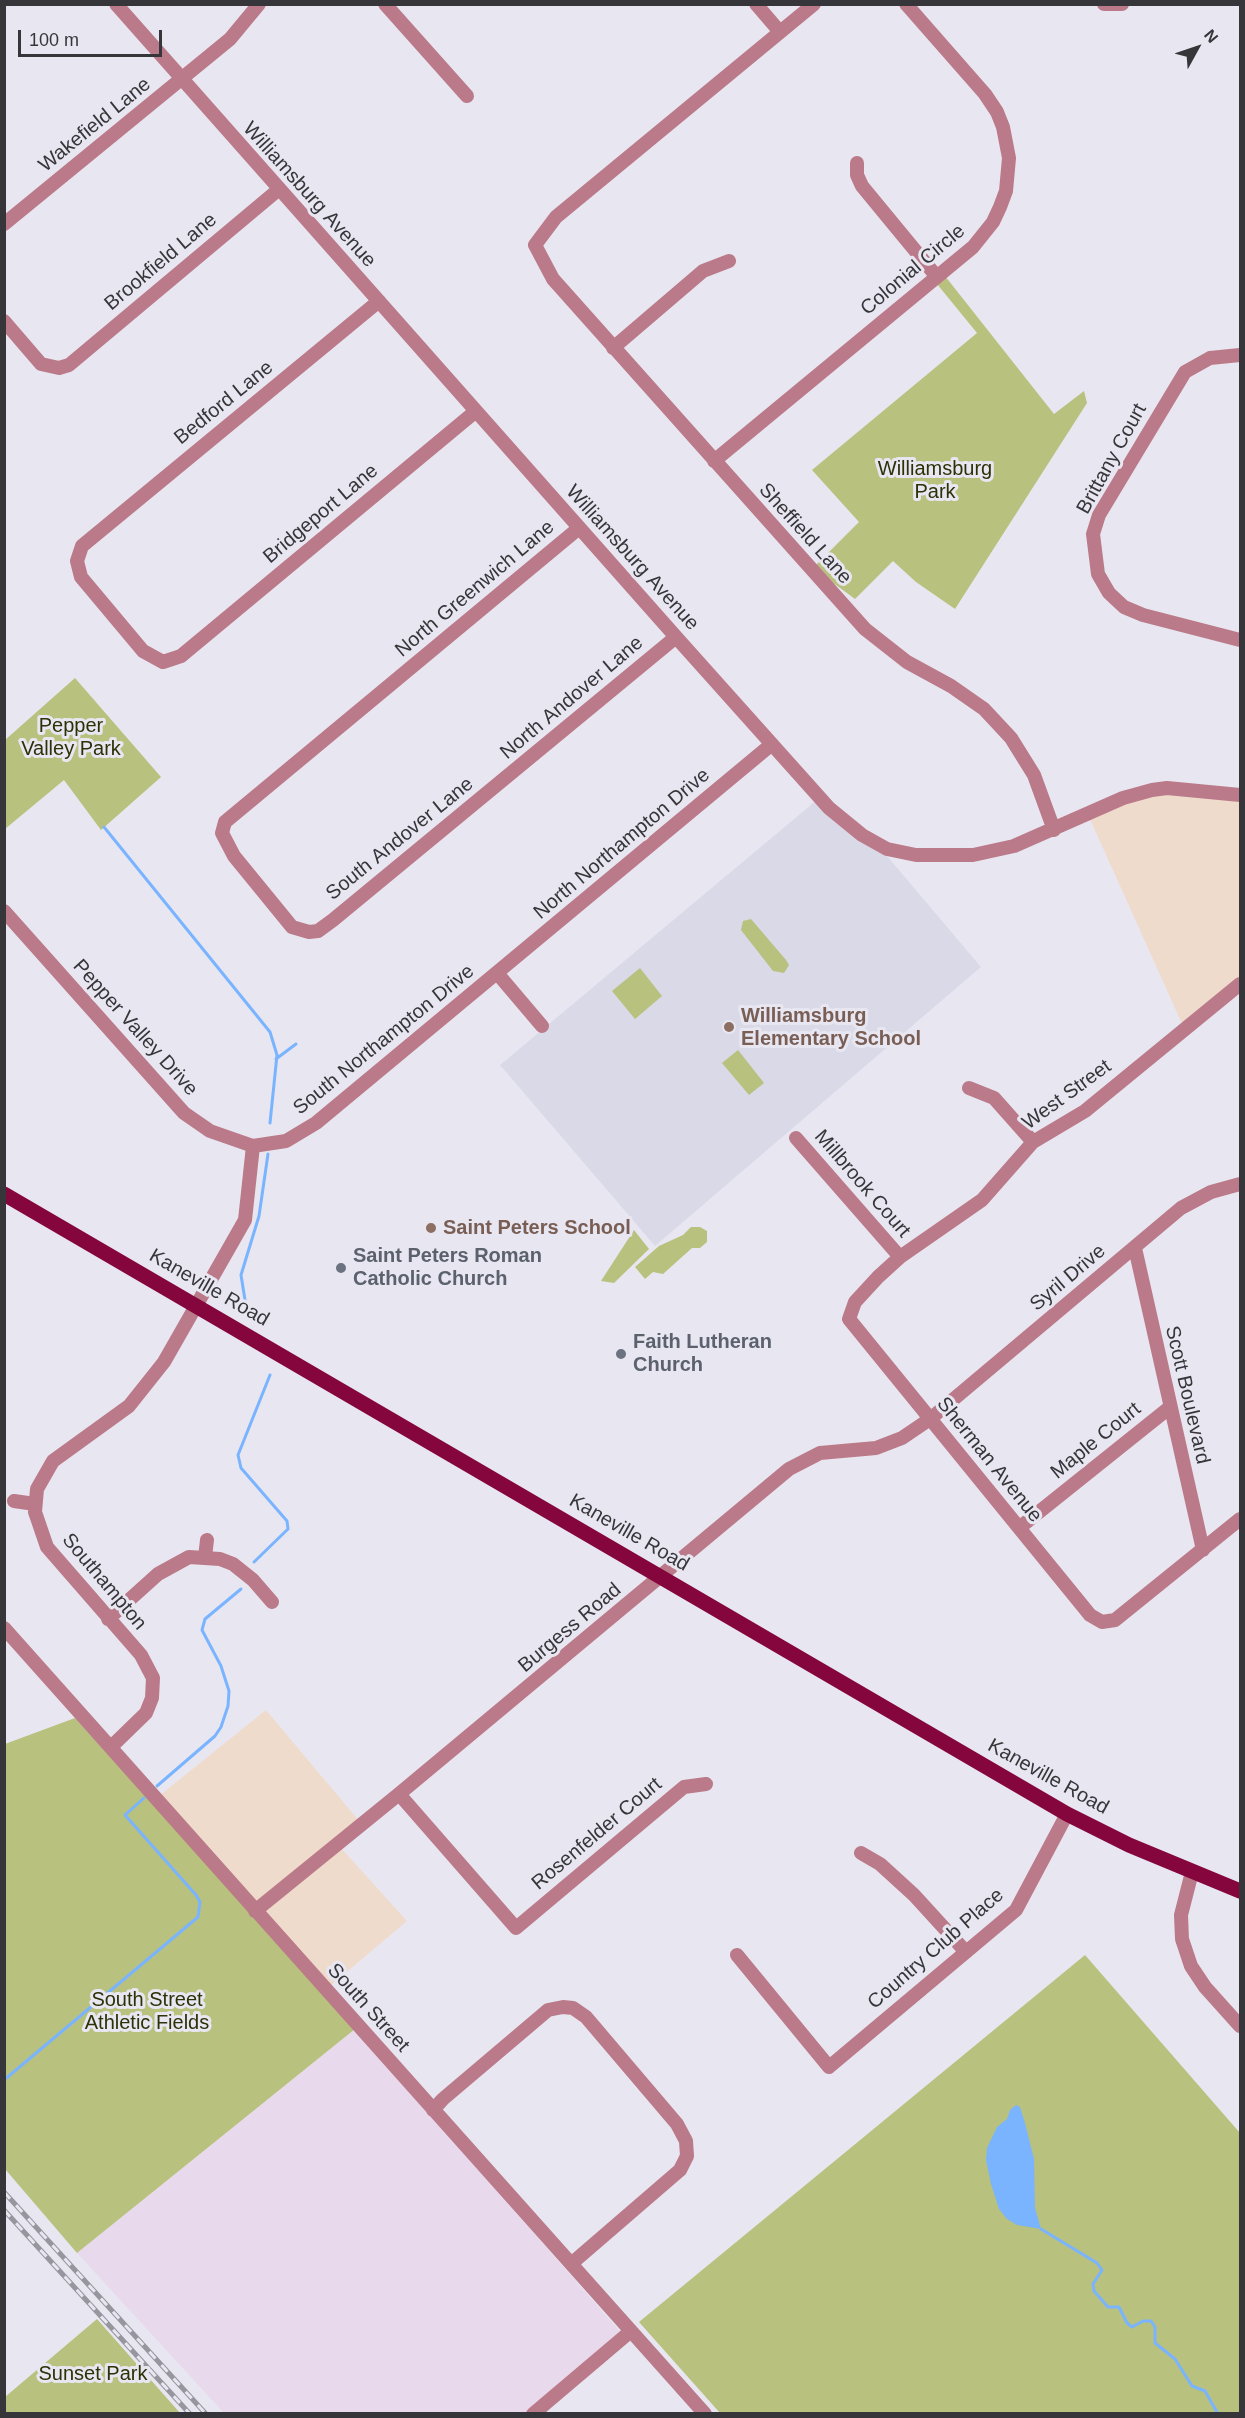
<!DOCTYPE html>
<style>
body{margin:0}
#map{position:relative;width:1245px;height:2418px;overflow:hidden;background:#e8e7f1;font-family:Arial,sans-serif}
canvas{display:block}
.frame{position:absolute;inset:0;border:6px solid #36363a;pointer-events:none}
.north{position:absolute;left:1167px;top:18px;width:60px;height:60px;-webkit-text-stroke:4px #e8e7f1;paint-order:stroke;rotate:50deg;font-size:16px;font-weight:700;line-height:24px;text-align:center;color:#36363a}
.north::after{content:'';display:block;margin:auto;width:21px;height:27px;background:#36363a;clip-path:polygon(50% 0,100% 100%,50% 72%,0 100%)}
.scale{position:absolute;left:18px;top:30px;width:144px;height:27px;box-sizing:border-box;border:3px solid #36363a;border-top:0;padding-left:8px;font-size:18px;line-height:21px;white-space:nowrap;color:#36363a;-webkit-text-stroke:4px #e8e7f1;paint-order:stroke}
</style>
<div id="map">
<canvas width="1245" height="2418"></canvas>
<div class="frame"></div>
<div class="north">N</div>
<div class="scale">100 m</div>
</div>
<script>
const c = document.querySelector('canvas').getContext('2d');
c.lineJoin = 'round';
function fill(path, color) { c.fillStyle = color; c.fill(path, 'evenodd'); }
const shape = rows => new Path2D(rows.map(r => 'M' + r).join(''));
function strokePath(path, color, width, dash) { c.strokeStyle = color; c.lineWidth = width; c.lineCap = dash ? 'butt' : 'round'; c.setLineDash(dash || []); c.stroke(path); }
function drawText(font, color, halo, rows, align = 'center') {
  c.font = font + ' Arial,sans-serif'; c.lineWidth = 6; c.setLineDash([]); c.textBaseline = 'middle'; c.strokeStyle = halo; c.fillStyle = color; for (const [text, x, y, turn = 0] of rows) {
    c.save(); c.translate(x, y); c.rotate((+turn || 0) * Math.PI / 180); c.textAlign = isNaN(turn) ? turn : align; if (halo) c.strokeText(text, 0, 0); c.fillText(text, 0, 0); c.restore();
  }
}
const commercial = shape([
 [1169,792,1240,798,1240,978,1183,1026,1089,817,1124,801],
 [266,1710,365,1828,341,1848,407,1921,329,1987,159,1796]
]);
const industrial = shape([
 [355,2029,623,2335,528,2413,224,2413,77,2253]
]);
const built = shape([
 [818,799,882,850,981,967,655,1246,500,1065]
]);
const green = shape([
 [945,276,1054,414,1084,391,1087,403,955,609,916,582,893,561,855,599,813,568,859,522,812,470,977,333,937,284],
 [75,678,161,777,101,830,64,780,5,829,5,740],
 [751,919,786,960,789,965,784,973,773,971,741,930,743,921],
 [640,968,662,996,635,1019,612,991],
 [738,1050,764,1083,749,1095,722,1063],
 [691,1227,700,1227,707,1231,707,1242,700,1248,692,1248,663,1274,653,1272,645,1279,635,1267,659,1246,683,1235],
 [634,1230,649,1249,614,1283,601,1281],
 [75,1718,355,2029,77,2253,5,2169,5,1744],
 [1085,1955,1240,2133,1240,2413,720,2413,639,2322],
 [97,2319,180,2413,5,2413,5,2397]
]);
const water = shape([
 [1016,2105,1020,2107,1025,2123,1034,2159,1035,2208,1041,2229,1017,2225,1007,2219,999,2209,991,2184,986,2160,987,2148,997,2127,1007,2119,1010,2110]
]);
const stream = shape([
 [104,827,270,1032,277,1055,270,1123],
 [276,1059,296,1044],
 [256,1319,245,1300,241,1275,259,1216,268,1154],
 [254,1562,288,1529,287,1521,241,1468,238,1455,270,1375],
 [157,1786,215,1736,221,1727,228,1706,229,1691,221,1666,202,1630,205,1619,241,1589],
 [4,2080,198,1917,200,1902,196,1895,125,1815,144,1798],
 [1041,2229,1097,2263,1102,2270,1093,2284,1094,2291,1108,2307,1119,2307,1127,2323,1132,2327,1143,2321,1151,2321,1155,2327,1155,2343,1175,2359,1192,2386,1205,2391,1218,2414]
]);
const minor = shape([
 [116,4,676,637,829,808,862,835,887,849,916,855,973,855,1014,846,1123,798,1152,790,1167,788,1240,795],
 [385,4,467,96],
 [756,4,780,32],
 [814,4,556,217,535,245,553,279,865,629,907,662,951,686,984,709,1011,738,1034,775,1054,830],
 [1104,4,1122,4],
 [857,163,857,175,862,186,937,277],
 [4,224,230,39,259,4],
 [379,301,82,546,77,561,81,577,143,651,163,662,181,656,476,411],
 [4,321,41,364,59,368,69,365,278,190],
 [613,348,703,271,729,261],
 [1240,355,1210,358,1185,372,1099,515,1093,534,1098,574,1109,593,1124,607,1143,615,1240,640],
 [714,461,973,247,993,222,1000,207,1006,191,1009,158,1003,127,997,112,985,94,906,4],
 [579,528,225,822,222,833,234,856,292,927,309,932,318,931,333,920,676,637],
 [4,911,184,1113,210,1131,253,1146,286,1141,316,1123,772,744],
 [497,973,542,1026],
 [1240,984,1085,1111,1033,1142,982,1200,900,1257,878,1277,855,1302,849,1319,1090,1615,1102,1622,1115,1620,1240,1519],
 [969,1088,994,1098,1033,1142],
 [796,1138,900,1257],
 [1135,1248,1203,1550],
 [14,1501,35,1504],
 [1019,1528,1169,1408],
 [205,1557,207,1540],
 [108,1619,158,1574,189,1557,220,1559,233,1564,253,1580,272,1602],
 [4,1628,705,2414],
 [111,1747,146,1713,152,1698,153,1678,141,1655,47,1547,35,1512,37,1489,53,1461,129,1406,164,1362,245,1220,253,1146],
 [399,1794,516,1928,684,1787,706,1784],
 [861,1853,880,1864,914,1895,966,1952],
 [1192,1872,1181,1915,1182,1939,1191,1966,1205,1987,1240,2026],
 [255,1911,399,1794,789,1469,820,1453,876,1448,902,1438,930,1419,1181,1208,1211,1192,1240,1184],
 [737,1955,829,2067,1016,1910,1067,1814],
 [433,2110,443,2099,548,2010,563,2007,573,2008,586,2017,677,2124,686,2141,687,2156,680,2170,571,2264],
 [533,2414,631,2331]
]);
const major = shape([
 [4,1194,1067,1814,1129,1845,1240,1891]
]);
const rail = shape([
 [4,2192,206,2414],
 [4,2210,190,2414]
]);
const markers = [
 [729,1027,6,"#8d6e63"],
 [431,1228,6,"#8d6e63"],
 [341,1268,6,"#6b7280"],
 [621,1354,6,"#6b7280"]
];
const streetNames = [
 ["Wakefield Lane",95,125,-39],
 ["Williamsburg Avenue",309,195,48],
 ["Brookfield Lane",161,262,-40],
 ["Colonial Circle",913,270,-40],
 ["Bedford Lane",224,403,-39],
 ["Brittany Court",1112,459,-61],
 ["Bridgeport Lane",321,514,-40],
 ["Sheffield Lane",805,534,48],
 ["Williamsburg Avenue",632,558,48],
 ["North Greenwich Lane",475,589,-40],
 ["North Andover Lane",572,698,-40],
 ["South Andover Lane",400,839,-39],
 ["North Northampton Drive",622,844,-40],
 ["Pepper Valley Drive",135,1028,48],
 ["South Northampton Drive",384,1040,-39],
 ["West Street",1067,1095,-36],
 ["Millbrook Court",862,1184,49],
 ["Syril Drive",1068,1278,-40],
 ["Kaneville Road",209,1288,30],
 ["Scott Boulevard",1187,1395,77],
 ["Maple Court",1096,1441,-39],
 ["Sherman Avenue",989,1460,51],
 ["Kaneville Road",629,1533,30],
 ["Southampton",104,1582,50],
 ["Burgess Road",570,1628,-40],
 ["Kaneville Road",1048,1777,29],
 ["Rosenfelder Court",597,1834,-40],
 ["Country Club Place",936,1949,-41],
 ["South Street",368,2008,48]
];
const parkNames = [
 ["Williamsburg",935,469],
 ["Park",935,492],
 ["Pepper",71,726],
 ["Valley Park",71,749],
 ["South Street",147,2000],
 ["Athletic Fields",147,2023],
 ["Sunset Park",93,2374]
];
const educationNames = [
 ["Williamsburg",741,1016],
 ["Elementary School",741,1039],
 ["Saint Peters School",443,1228]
];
const worshipNames = [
 ["Saint Peters Roman",353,1256],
 ["Catholic Church",353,1279],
 ["Faith Lutheran",633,1342],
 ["Church",633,1365]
];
fill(commercial, '#efdbcc');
fill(industrial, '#e8d9ec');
fill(built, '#dad9e8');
fill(green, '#b8c17d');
fill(water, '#7ab4ff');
strokePath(stream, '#7ab4ff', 3);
strokePath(minor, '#bb7a89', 14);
strokePath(major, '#85063c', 15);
strokePath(rail, '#97969e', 5);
strokePath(rail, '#e8e7f1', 3, [9]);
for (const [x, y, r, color] of markers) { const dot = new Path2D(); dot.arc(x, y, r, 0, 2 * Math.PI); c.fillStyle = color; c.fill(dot); strokePath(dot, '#e8e7f1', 2); }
drawText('20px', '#36363a', '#e8e7f1', streetNames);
drawText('20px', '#2c3106', '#e8e7f1', parkNames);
drawText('bold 20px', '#785e54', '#e8e7f1', educationNames, 'left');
drawText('bold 20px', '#5b616d', '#e8e7f1', worshipNames, 'left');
</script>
